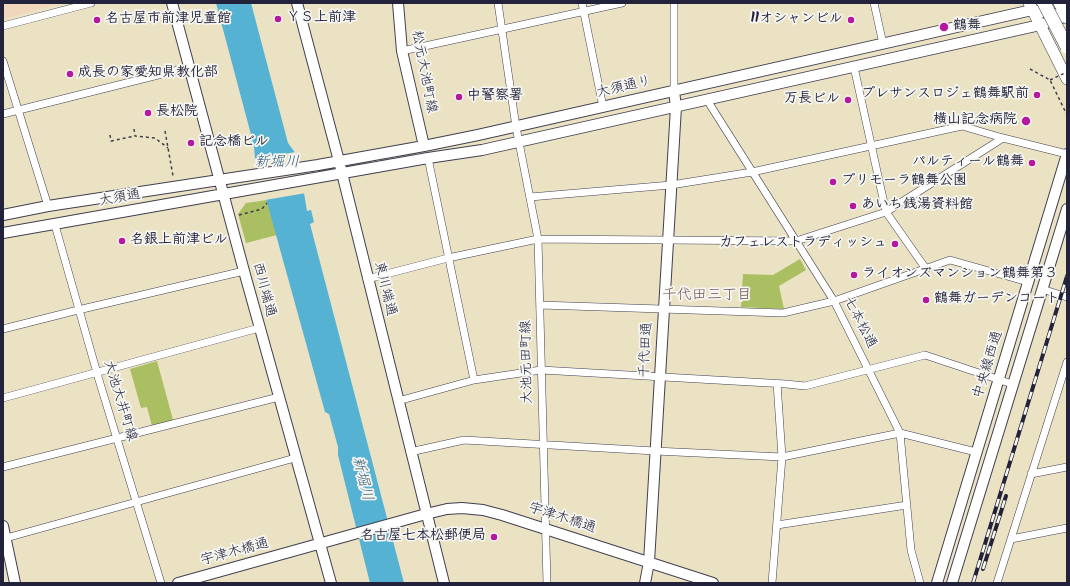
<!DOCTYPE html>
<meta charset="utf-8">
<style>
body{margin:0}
#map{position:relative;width:1070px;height:586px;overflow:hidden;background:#ebe2c3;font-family:Kalam,sans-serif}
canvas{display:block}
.frame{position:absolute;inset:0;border:4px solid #22223b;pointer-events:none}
</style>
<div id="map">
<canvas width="1070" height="586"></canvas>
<div class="frame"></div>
</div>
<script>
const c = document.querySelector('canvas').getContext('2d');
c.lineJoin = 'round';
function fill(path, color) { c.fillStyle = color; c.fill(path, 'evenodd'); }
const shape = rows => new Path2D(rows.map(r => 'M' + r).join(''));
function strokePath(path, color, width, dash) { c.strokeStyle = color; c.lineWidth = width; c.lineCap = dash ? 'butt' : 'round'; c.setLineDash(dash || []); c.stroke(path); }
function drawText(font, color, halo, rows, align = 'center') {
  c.font = font + ' Kalam,"Klee One",sans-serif'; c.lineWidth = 3.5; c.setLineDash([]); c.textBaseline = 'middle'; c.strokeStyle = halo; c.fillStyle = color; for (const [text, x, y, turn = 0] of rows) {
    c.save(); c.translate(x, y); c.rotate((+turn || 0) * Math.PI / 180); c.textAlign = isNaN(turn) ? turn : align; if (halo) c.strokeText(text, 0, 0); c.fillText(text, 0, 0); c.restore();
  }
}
const built = shape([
 [3,3,62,3,3,19]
]);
const green = shape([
 [267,200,277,235,246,243,238,214,246,203],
 [800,259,806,270,779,286,784,309,741,307,743,274,773,275],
 [157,361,173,420,152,426,147,407,141,408,130,369]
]);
const water = shape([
 [216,3,251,3,288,143,294,151,304,193,307,211,311,210,314,222,310,224,404,583,370,583,338,455,338,447,329,414,325,412,255,159,254,146]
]);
const pier = shape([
 [296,152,306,193,265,200,253,159]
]);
const path = shape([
 [1030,69,1050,80,1067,115],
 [134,129,135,136,155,138,168,148],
 [165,131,173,176],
 [110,135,111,141,135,136],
 [239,215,262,209,267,203]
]);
const street = shape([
 [498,3,516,127,538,239,547,583],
 [582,3,603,107],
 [874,3,883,44],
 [3,26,91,3],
 [402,51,622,3],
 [3,61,48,206],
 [854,67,886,212,926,269],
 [674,91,674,3],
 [707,100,834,301,900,433,911,550,920,583],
 [3,114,190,67],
 [428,158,474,380],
 [530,197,671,185,752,172,962,126,1003,138,1067,154],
 [55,225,99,380,161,583],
 [367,279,448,258,538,239,796,241,886,212,1003,138],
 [1042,289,1067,297],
 [540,305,783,313,834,301,950,260,1028,282],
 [3,329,78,310,244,271],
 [3,398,259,328],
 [398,401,474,380,541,370,786,384,805,386,925,355,1012,384],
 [410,452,464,440,655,451,782,457,900,433,976,452],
 [3,467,279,397],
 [1031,474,1067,467],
 [777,525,907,505],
 [6,538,295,458],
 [1011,539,1067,528],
 [772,583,782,457,777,383],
 [997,583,1067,362]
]);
const secondary = shape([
 [172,3,244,271,331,583],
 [297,3,339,161,444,583],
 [398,3,402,51,424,146],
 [3,215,48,206,318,165,424,146,478,135,1032,10,1054,14],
 [3,233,428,158,482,150,1040,25,1067,16],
 [3,526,15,583],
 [178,583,426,514,447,509,462,508,483,510,502,515,713,583],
 [645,583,649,562,676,107,674,91],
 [937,583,1067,154],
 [952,583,1067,209]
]);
const primary = shape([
 [1029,3,1067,79],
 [1059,3,1067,18]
]);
const rail = shape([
 [983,569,1006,496],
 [973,583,1067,276]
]);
const pathBridge = shape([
 [1050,80,1067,72]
]);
const highwayBridge = shape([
 [1044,3,1067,47]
]);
const markers = [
 [278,19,4,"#b5179e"],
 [97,20,4,"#b5179e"],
 [851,20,4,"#b5179e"],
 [944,27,5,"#b5179e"],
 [70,74,4,"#b5179e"],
 [1037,95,4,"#b5179e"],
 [459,97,4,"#b5179e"],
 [848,100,4,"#b5179e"],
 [148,113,4,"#b5179e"],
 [1026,121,5,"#b5179e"],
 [191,143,4,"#b5179e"],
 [1032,163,4,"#b5179e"],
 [833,182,4,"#b5179e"],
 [853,206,4,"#b5179e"],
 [122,241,4,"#b5179e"],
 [895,244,4,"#b5179e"],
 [854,275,4,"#b5179e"],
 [926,300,4,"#b5179e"],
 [494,537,4,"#b5179e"]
];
const poiNames = [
 ["ＹＳ上前津",286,19],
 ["名古屋市前津児童館",105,20],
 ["11オシャンビル",843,20,"right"],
 ["鶴舞",953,27],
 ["成長の家愛知県教化部",78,74],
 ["プレサンスロジェ鶴舞駅前",1029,95,"right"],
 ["中警察署",467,97],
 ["万長ビル",840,100,"right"],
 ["長松院",156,113],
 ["横山記念病院",1017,121,"right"],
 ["記念橋ビル",199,143],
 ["パルティール鶴舞",1024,163,"right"],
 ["プリモーラ鶴舞公園",841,182],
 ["あいち銭湯資料館",861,206],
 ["名銀上前津ビル",130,241],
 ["カフェレストラディッシュ",887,244,"right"],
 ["ライオンズマンション鶴舞第３",862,275],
 ["鶴舞ガーデンコート",934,300],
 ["名古屋七本松郵便局",486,537,"right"]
];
const streetNames = [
 ["松元大池町線",423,72,79],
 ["大須通り",624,88,-13],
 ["大須通",120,199,-10],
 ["東川端通",384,289,76],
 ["西川端通",263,290,75],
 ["七本松通",859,323,63],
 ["千代田通",647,350,-87],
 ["大池元田町線",528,362,-91],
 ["中央線西通",989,365,-73],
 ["大池大井町線",119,401,73],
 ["宇津木橋通",562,519,18],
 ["宇津木橋通",235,553,-15]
];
const waterNames = [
 ["新堀川",277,163],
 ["新堀川",361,479,76]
];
const neighbourhoodNames = [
 ["千代田三丁目",707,296]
];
fill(built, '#f0d6bc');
fill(green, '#aabe62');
fill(water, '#55b2d3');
fill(pier, '#ebe2c3');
strokePath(street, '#403f4f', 8);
strokePath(secondary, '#403f4f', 12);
strokePath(primary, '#403f4f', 12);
strokePath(path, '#403f4f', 1.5, [3, 3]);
strokePath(street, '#fff', 7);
strokePath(secondary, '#fff', 10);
strokePath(primary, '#fff', 11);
strokePath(rail, '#22223b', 4);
strokePath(rail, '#f6f6f2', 2.5, [8]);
strokePath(highwayBridge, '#403f4f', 14, []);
strokePath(pathBridge, '#403f4f', 1.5, [3, 3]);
strokePath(highwayBridge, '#fff', 13);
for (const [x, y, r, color] of markers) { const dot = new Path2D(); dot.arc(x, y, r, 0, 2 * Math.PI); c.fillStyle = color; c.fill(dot); strokePath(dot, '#f6f6f2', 1.5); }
drawText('bold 14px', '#22223b', '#f6f6f2', poiNames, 'left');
drawText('14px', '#22223b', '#f6f6f2', streetNames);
drawText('italic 15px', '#365c78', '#f6f6f2', waterNames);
drawText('15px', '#6f5156', '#f6f6f2', neighbourhoodNames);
</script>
